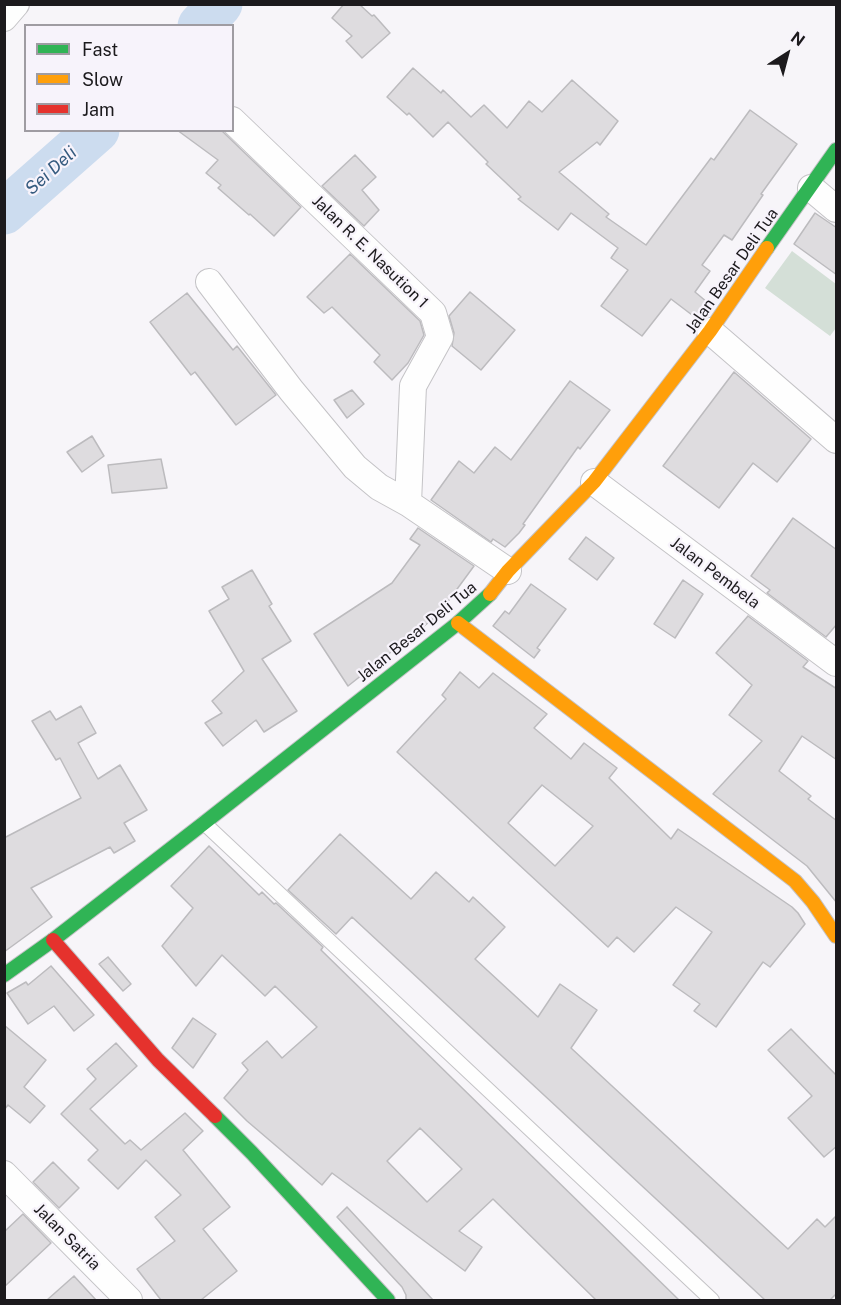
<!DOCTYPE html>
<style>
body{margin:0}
#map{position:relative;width:841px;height:1305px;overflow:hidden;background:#f7f5f9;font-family:"Public Sans",sans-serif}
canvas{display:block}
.frame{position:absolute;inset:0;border:6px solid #1c1a1d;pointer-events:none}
.legend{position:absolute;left:24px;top:24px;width:210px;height:108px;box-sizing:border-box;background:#f7f3fb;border:2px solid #9f9ca2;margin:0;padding:8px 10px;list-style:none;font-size:18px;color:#1c1a1d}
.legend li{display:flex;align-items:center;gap:12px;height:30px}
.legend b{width:30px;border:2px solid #9f9ca2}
.north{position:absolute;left:757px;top:24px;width:60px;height:60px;-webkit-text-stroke:4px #f7f3fb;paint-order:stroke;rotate:36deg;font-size:16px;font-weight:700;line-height:24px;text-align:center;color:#1c1a1d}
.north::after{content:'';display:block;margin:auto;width:21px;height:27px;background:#1c1a1d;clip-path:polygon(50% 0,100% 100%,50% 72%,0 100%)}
</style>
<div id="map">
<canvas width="841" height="1305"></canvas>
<div class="frame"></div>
<ul class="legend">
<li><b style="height:8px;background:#30b455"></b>Fast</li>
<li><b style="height:8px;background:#ff9f0a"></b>Slow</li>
<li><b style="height:8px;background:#e5322d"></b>Jam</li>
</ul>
<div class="north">N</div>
</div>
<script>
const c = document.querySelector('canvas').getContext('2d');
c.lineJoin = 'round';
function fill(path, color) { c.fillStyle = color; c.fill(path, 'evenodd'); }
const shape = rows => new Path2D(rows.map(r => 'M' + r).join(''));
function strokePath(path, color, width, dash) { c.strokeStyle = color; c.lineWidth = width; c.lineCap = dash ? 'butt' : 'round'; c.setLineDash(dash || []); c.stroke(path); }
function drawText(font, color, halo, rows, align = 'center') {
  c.font = font + ' "Public Sans",sans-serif'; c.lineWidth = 4.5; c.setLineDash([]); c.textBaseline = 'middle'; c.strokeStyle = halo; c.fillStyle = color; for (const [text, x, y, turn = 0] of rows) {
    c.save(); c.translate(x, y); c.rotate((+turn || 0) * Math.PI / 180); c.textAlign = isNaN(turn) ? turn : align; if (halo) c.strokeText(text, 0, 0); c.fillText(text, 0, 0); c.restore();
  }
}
const green = shape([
 [792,251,836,284,836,328,830,336,765,288]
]);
const river = shape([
 [200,26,220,4],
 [4,212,97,130]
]);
const building = shape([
 [344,4,359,4,372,16,374,15,390,33,362,58,346,41,352,36,332,18,344,4],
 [413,68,441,93,443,90,471,117,484,105,507,128,529,101,542,112,572,80,618,121,600,145,597,142,559,172,609,214,606,217,646,245,711,158,714,160,750,110,797,144,761,194,763,195,732,240,724,235,702,265,710,271,695,292,707,302,696,318,671,299,642,336,601,306,628,270,611,258,618,248,571,213,558,230,518,199,521,197,486,164,488,162,448,122,433,137,409,113,407,115,387,97,413,68],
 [177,130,221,130,301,207,274,236,250,214,249,215,218,188,221,185,206,173,218,160,177,130],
 [355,155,376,177,362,190,379,210,364,226,322,186,355,155],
 [815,213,837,228,837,275,794,244,815,213],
 [350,254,420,321,424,335,408,363,392,380,374,362,380,355,332,307,324,313,307,297,350,254],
 [470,292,515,330,481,370,452,346,454,333,449,316,470,292],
 [187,293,233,350,237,346,276,395,236,425,195,372,191,375,150,322,187,293],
 [734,372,811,439,777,482,753,463,719,508,663,466,734,372],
 [570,381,610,410,580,449,578,447,523,524,525,525,519,533,505,547,493,539,491,542,431,500,459,461,474,473,495,447,511,460,570,381],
 [352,390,364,404,347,418,334,400,352,390],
 [92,436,104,456,82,472,67,452,92,436],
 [161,459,167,488,112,493,108,465,161,459],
 [793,518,837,550,837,624,826,637,767,593,770,590,751,576,793,518],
 [418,528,474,566,438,615,348,686,314,634,392,583,420,545,410,539,418,528],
 [586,537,614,558,597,580,569,559,586,537],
 [252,570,272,604,269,606,291,641,262,659,297,711,264,732,256,720,223,746,205,723,222,713,212,701,244,671,209,611,229,599,222,587,252,570],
 [683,580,703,594,675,638,654,624,683,580],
 [531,584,566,609,537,648,540,650,534,658,493,626,505,611,509,614,531,584],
 [748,616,808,661,803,667,837,689,837,760,802,736,779,771,811,796,808,799,837,821,837,903,807,866,713,794,762,741,729,715,752,685,716,653,748,616],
 [460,672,479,688,493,673,547,714,534,728,571,759,584,743,617,768,609,778,671,839,678,829,792,907,798,913,805,924,770,967,763,962,716,1027,694,1011,700,1004,673,985,712,932,676,907,634,952,617,937,608,947,397,752,446,699,442,695,460,672],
 [542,785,593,826,555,866,508,823,542,785],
 [81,706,96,733,78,743,98,779,120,765,147,810,124,823,135,841,114,853,110,847,31,888,52,917,4,952,4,838,81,798,60,758,56,760,32,721,50,711,56,720,81,706],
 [340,834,411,899,436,872,469,902,473,897,505,927,475,959,538,1017,560,984,597,1010,571,1048,788,1249,817,1219,825,1227,837,1215,837,1293,830,1300,765,1300,352,917,336,934,288,890,340,834],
 [209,846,259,895,262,892,274,904,276,903,323,947,321,950,679,1300,596,1300,493,1199,459,1231,482,1247,465,1271,332,1173,322,1185,247,1121,224,1098,248,1070,242,1063,267,1041,282,1058,317,1027,275,986,265,996,222,955,196,986,162,946,193,908,171,886,209,846],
 [420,1128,462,1169,427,1202,387,1161,420,1128],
 [108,957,131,984,123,991,99,964,108,957],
 [51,966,94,1015,74,1031,54,1006,28,1024,7,993,26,982,28,985,51,966],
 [193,1018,216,1034,193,1068,172,1048,193,1018],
 [4,1025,46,1060,24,1087,45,1106,30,1123,8,1105,4,1110,4,1025],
 [791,1029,837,1076,837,1146,824,1157,788,1118,812,1096,768,1050,791,1029],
 [116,1043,137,1066,90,1109,125,1144,130,1140,141,1150,185,1113,203,1131,183,1150,230,1207,203,1229,237,1271,201,1300,161,1300,137,1269,175,1241,155,1217,181,1195,146,1160,118,1189,88,1160,98,1150,61,1114,96,1079,87,1069,116,1043],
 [53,1162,79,1188,59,1208,33,1182,53,1162],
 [347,1207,433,1300,406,1300,406,1295,402,1287,337,1217,347,1207],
 [23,1214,51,1243,4,1287,4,1232,23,1214],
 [74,1276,96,1300,47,1300,74,1276]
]);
const lane = shape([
 [204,823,712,1300]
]);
const street = shape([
 [4,18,16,4],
 [232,120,433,313,440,337,413,386,408,503],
 [811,188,836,209],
 [209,282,291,390,355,467,379,487,408,503,508,571],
 [710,331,836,440],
 [594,482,836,663],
 [4,1174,129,1300]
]);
const fast = shape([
 [767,248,836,150],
 [4,975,53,940,204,823,458,623,490,594],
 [215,1116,252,1153,388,1300]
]);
const slow = shape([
 [490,594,508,571,594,482,710,331,767,248],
 [458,623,795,881,813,902,836,936]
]);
const jam = shape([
 [53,940,158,1060,215,1116]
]);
const streetNames = [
 ["Jalan R. E. Nasution 1",370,252,44],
 ["Jalan Besar Deli Tua",732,271,-55],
 ["Jalan Pembela",715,573,37],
 ["Jalan Besar Deli Tua",417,632,-39],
 ["Jalan Satria",67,1237,45]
];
const waterNames = [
 ["Sei Deli",51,171,-42]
];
fill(green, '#d4dfd7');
strokePath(river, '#ccdcef', 45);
fill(building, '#dedcdf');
strokePath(building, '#bcbbbe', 1.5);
strokePath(lane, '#c4c3c6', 16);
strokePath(street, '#c4c3c6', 28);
strokePath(fast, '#c4c3c6', 16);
strokePath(slow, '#c4c3c6', 16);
strokePath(jam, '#c4c3c6', 16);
strokePath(lane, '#fefefe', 14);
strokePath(street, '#fefefe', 26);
strokePath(fast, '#30b455', 14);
strokePath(slow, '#ff9f0a', 14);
strokePath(jam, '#e5322d', 14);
drawText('16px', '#1c1a1d', '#f7f3fb', streetNames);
drawText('italic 18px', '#355b7f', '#f7f3fb', waterNames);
</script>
